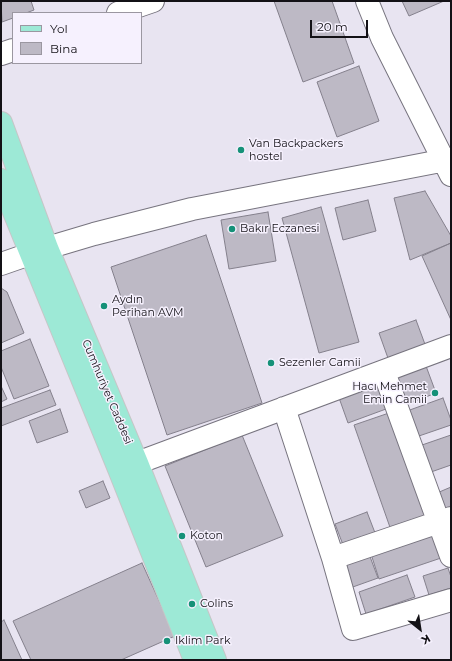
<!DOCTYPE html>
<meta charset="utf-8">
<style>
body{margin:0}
#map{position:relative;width:452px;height:661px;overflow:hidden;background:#e8e4f1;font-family:Montserrat,sans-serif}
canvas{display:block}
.frame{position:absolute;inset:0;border:2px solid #131116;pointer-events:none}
.legend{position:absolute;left:12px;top:12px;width:130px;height:52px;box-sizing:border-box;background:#f6f1fe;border:1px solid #9b97a1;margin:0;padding:5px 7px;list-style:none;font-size:12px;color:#131116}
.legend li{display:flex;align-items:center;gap:8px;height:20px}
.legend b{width:20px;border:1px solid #9b97a1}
.north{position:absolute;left:400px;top:609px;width:40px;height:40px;-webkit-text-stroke:3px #f6f1fe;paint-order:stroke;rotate:150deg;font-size:11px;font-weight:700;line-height:16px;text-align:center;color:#131116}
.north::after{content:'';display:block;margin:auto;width:14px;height:18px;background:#131116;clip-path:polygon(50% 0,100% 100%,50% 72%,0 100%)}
.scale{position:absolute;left:310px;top:20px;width:58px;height:18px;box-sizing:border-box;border:2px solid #131116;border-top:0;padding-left:5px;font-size:12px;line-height:14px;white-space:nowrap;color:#131116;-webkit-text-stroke:3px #f6f1fe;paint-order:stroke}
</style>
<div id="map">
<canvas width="452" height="661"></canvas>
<div class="frame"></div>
<ul class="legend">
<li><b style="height:5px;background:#9de9d6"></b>Yol</li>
<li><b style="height:11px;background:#bdb9c5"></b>Bina</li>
</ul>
<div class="north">K</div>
<div class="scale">20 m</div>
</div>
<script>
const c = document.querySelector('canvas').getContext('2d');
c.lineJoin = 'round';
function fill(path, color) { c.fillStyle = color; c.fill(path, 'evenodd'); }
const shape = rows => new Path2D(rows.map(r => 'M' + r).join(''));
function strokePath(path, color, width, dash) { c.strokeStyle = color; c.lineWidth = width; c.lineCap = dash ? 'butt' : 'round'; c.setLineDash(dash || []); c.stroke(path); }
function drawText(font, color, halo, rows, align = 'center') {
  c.font = font + ' Montserrat,sans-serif'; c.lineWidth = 3; c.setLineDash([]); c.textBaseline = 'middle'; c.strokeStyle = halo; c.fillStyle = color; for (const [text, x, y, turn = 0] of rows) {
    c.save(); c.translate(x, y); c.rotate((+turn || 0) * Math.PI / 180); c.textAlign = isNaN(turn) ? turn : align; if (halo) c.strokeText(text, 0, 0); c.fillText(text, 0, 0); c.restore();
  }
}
const building = shape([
 [1,1,31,1,34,10,26,13,13,13,13,18,2,22,1,1],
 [274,1,332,1,354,63,303,82,274,1],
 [402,1,444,1,409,16,402,1],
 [359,66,379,121,337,137,317,82,359,66],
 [425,191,451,236,451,243,410,260,394,198,425,191],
 [368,200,376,231,343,240,335,208,368,200],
 [321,207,359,342,319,353,282,218,321,207],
 [268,212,276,261,229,269,221,220,268,212],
 [206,235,262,403,167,435,111,267,206,235],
 [451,243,451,320,422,256,451,243],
 [1,288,7,292,24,333,1,343,1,288],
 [416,320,426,347,389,361,379,333,416,320],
 [30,339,49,386,14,399,1,367,1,351,30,339],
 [426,366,436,393,405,405,395,378,426,366],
 [376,381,386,409,348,423,338,395,376,381],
 [1,386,7,399,1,402,1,386],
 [50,390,56,405,1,426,1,408,50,390],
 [443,398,451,420,451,425,416,437,407,411,443,398],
 [60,409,68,432,37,443,29,421,60,409],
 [389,413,427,520,392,533,354,425,389,413],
 [242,435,283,536,206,567,165,466,242,435],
 [451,435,451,465,431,472,422,445,451,435],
 [103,481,110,498,86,508,79,491,103,481],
 [451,487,451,516,446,518,437,493,451,487],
 [367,512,377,538,345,550,335,524,367,512],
 [433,533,441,558,379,579,371,554,433,533],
 [369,554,378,578,350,588,342,564,369,554],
 [142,563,175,636,121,660,31,660,13,621,142,563],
 [448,568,451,577,451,588,429,595,423,576,448,568],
 [407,575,415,597,366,614,359,592,407,575],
 [4,620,22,660,1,660,1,622,4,620]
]);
const minor = shape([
 [367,1,382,38,451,175],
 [118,13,153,1],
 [1,54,13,50],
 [1,264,47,248,94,234,192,209,451,159],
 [384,372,451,556],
 [284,408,333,558,353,629,451,600],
 [137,463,451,346],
 [333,558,451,518]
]);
const major = shape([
 [1,123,47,248,137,463,215,660],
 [1,180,119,469,195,660]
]);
const markers = [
 [241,150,4,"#159178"],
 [232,229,4,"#159178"],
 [104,306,4,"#159178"],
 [271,363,4,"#159178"],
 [435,393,4,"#159178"],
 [182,536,4,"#159178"],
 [192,604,4,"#159178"],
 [167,641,4,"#159178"]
];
const poiNames = [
 ["Van Backpackers",249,144],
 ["hostel",249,157],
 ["Bakır Eczanesi",240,229],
 ["Aydın",112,300],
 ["Perihan AVM",112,313],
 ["Sezenler Camii",279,363],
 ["Hacı Mehmet",427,387,"right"],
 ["Emin Camii",427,400,"right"],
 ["Koton",190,536],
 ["Colins",200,604],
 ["Iklim Park",175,641]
];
const streetNames = [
 ["Cumhuriyet Caddesi",107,392,67]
];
fill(building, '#bdb9c5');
strokePath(building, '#84808c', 1);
strokePath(minor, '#77747f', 24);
strokePath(major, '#c6c6c7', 24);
strokePath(minor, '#fff', 22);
strokePath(major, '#9de9d6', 22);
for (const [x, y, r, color] of markers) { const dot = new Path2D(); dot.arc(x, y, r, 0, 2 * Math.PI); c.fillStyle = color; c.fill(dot); strokePath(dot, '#f6f1fe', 1.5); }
drawText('11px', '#131116', '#f6f1fe', poiNames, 'left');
drawText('11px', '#131116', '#f6f1fe', streetNames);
</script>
